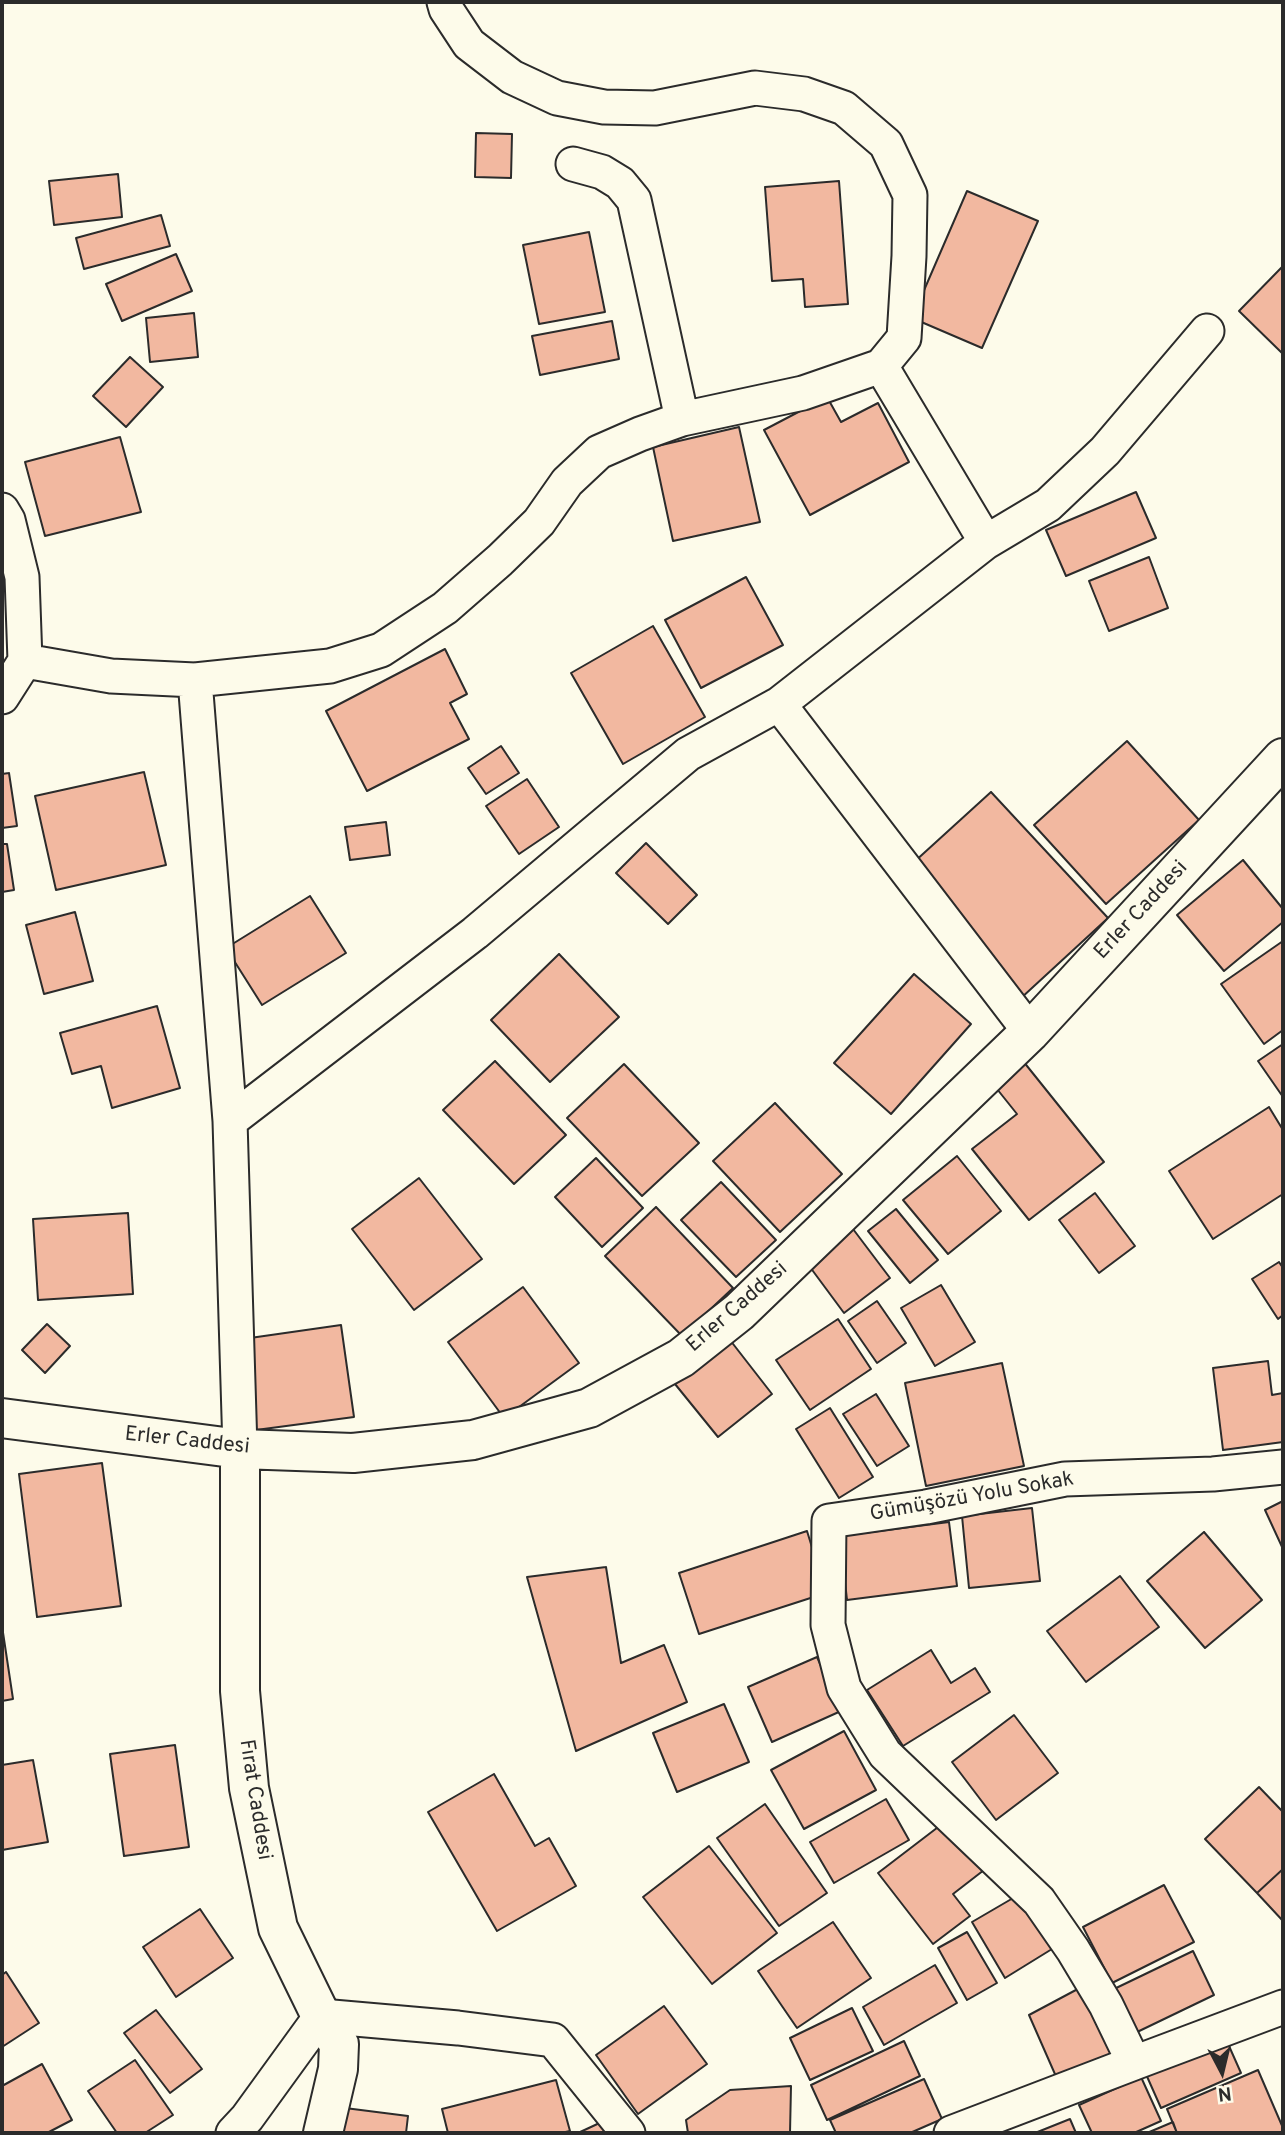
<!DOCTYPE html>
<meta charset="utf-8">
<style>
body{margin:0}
#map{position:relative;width:1285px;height:2135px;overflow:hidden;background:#fdfbea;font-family:Overpass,sans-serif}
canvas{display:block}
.frame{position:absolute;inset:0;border:4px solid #2b2b2b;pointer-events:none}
.north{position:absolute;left:1187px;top:2037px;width:70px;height:70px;-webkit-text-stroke:5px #fdfbea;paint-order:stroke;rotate:173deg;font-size:19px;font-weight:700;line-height:28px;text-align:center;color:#2b2b2b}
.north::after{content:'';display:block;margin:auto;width:24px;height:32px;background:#2b2b2b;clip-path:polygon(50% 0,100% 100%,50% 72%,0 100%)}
</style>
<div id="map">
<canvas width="1285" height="2135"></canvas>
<div class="frame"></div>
<div class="north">N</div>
</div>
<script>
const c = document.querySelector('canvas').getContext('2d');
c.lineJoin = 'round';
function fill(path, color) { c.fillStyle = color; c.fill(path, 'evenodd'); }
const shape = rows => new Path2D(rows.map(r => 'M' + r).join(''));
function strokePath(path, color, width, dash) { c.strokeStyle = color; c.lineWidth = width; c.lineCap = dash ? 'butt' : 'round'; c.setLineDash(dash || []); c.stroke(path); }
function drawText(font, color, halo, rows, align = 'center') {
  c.font = font + ' Overpass,sans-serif'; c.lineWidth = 5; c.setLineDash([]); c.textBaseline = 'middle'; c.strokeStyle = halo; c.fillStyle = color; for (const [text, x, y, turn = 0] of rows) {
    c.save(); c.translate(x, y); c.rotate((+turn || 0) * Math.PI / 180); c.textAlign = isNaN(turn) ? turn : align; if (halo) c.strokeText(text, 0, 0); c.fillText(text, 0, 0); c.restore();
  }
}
const building = shape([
 [476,133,512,134,511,178,475,177,476,133],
 [118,174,122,217,54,225,49,181,118,174],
 [839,181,848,304,805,307,803,279,772,281,765,187,839,181],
 [967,191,1038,221,982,348,912,318,967,191],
 [161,215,170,246,84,269,76,238,161,215],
 [589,232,605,312,539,324,523,245,589,232],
 [176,254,192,291,122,321,106,284,176,254],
 [1283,266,1283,354,1239,311,1283,266],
 [194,313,198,357,150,362,146,318,194,313],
 [612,321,619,359,540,375,532,336,612,321],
 [130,357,163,387,126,427,93,396,130,357],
 [827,397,841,422,878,403,909,462,810,515,764,430,827,397],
 [739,427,760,522,673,541,653,447,739,427],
 [120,437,141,512,45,536,25,462,120,437],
 [1136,492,1156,538,1066,576,1046,530,1136,492],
 [1149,557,1168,608,1109,631,1089,581,1149,557],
 [746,577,783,645,701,688,665,620,746,577],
 [653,626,705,717,623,764,571,673,653,626],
 [445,649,467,694,450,703,469,739,367,791,326,711,445,649],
 [1127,741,1199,820,1106,904,1034,825,1127,741],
 [501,746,519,773,486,794,468,768,501,746],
 [144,772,166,865,56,890,35,796,144,772],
 [9,773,17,826,2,828,2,774,9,773],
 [527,779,559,827,519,854,486,806,527,779],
 [991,792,1108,918,1020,999,913,863,991,792],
 [386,822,390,855,350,860,345,827,386,822],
 [646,843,697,895,668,924,616,873,646,843],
 [2,844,7,844,14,890,2,892,2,844],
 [1243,860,1283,909,1283,922,1224,971,1177,915,1243,860],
 [310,896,346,953,262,1005,226,948,310,896],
 [75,912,93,981,44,994,26,925,75,912],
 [1283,941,1283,1030,1264,1044,1221,984,1283,941],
 [559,954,619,1017,550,1082,491,1020,559,954],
 [914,974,971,1024,891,1114,834,1063,914,974],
 [157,1006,180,1088,112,1108,101,1066,72,1074,60,1033,157,1006],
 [1283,1044,1283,1097,1258,1061,1283,1044],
 [495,1061,566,1135,514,1184,443,1110,495,1061],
 [1023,1061,1104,1162,1029,1220,972,1149,1017,1114,993,1084,1023,1061],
 [624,1064,699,1143,642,1196,567,1118,624,1064],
 [775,1103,842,1174,780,1232,713,1161,775,1103],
 [1269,1107,1283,1130,1283,1194,1213,1239,1169,1171,1269,1107],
 [957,1156,1001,1211,948,1254,903,1200,957,1156],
 [596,1158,643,1208,602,1247,555,1197,596,1158],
 [419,1178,482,1259,414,1310,352,1229,419,1178],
 [721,1182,776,1240,736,1277,681,1220,721,1182],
 [1095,1193,1135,1246,1099,1273,1059,1220,1095,1193],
 [656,1207,733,1288,682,1336,605,1256,656,1207],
 [896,1209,938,1260,910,1283,868,1231,896,1209],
 [128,1213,133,1294,38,1300,33,1219,128,1213],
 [853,1229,890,1278,844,1313,807,1263,853,1229],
 [1279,1262,1283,1268,1283,1315,1278,1319,1252,1279,1279,1262],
 [941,1285,975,1342,935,1366,901,1308,941,1285],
 [523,1287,579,1363,504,1418,448,1342,523,1287],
 [877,1301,906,1343,877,1363,848,1321,877,1301],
 [838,1319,871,1369,810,1410,776,1360,838,1319],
 [47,1324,70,1346,45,1373,22,1350,47,1324],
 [341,1325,354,1417,256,1430,243,1339,341,1325],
 [730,1340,772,1394,718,1437,675,1384,730,1340],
 [1268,1361,1272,1395,1283,1393,1283,1442,1223,1450,1213,1368,1268,1361],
 [1002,1363,1024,1466,926,1486,905,1383,1002,1363],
 [876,1394,909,1446,877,1466,843,1414,876,1394],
 [830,1408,873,1477,839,1498,796,1429,830,1408],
 [102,1463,121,1606,37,1617,19,1474,102,1463],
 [1283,1501,1283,1549,1265,1510,1283,1501],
 [1032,1508,1040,1581,969,1588,962,1516,1032,1508],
 [949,1522,957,1586,847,1600,840,1536,949,1522],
 [807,1531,826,1593,699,1634,679,1573,807,1531],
 [1204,1532,1262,1600,1205,1648,1147,1581,1204,1532],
 [606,1567,621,1663,664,1645,687,1702,576,1751,527,1577,606,1567],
 [1120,1576,1159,1627,1086,1682,1047,1631,1120,1576],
 [2,1626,13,1699,2,1701,2,1626],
 [931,1650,951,1683,975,1668,990,1692,903,1746,867,1690,931,1650],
 [817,1657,841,1711,772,1742,748,1687,817,1657],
 [724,1704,749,1762,677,1792,653,1733,724,1704],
 [1014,1715,1058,1773,996,1820,952,1762,1014,1715],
 [844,1731,876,1790,804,1829,771,1770,844,1731],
 [175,1745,189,1847,124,1856,110,1754,175,1745],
 [33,1760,48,1842,2,1850,2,1765,33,1760],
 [494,1774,535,1846,549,1838,576,1886,497,1931,428,1812,494,1774],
 [1259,1787,1283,1812,1283,1869,1257,1893,1205,1839,1259,1787],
 [886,1799,909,1840,834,1883,810,1842,886,1799],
 [765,1804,827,1893,779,1926,717,1838,765,1804],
 [946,1821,984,1870,953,1894,970,1916,933,1944,878,1873,946,1821],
 [709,1846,777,1933,712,1984,643,1897,709,1846],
 [1283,1869,1283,1921,1257,1893,1283,1869],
 [1164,1885,1194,1942,1112,1983,1083,1927,1164,1885],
 [1020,1894,1052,1949,1005,1978,972,1922,1020,1894],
 [200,1909,233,1958,176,1997,143,1947,200,1909],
 [833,1922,871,1978,797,2028,758,1971,833,1922],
 [967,1932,997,1983,967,2000,938,1948,967,1932],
 [1193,1951,1214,1995,1133,2034,1112,1990,1193,1951],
 [935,1965,957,2003,884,2045,863,2007,935,1965],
 [6,1972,39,2023,2,2047,2,1975,6,1972],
 [1089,1983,1121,2050,1058,2081,1029,2015,1089,1983],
 [664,2006,707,2064,638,2114,596,2055,664,2006],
 [852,2008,873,2051,810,2080,790,2038,852,2008],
 [156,2010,202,2069,170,2093,124,2033,156,2010],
 [1225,2037,1241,2073,1161,2108,1145,2072,1225,2037],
 [904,2041,920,2076,827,2120,811,2085,904,2041],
 [135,2060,173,2115,145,2133,117,2133,88,2091,135,2060],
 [42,2064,72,2120,47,2133,4,2133,2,2130,2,2086,42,2064],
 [1258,2070,1283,2128,1283,2133,1177,2133,1167,2109,1258,2070],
 [1141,2077,1161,2121,1134,2133,1092,2133,1079,2105,1141,2077],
 [924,2079,942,2119,910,2133,836,2133,830,2120,924,2079],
 [556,2080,570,2131,561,2133,448,2133,442,2109,556,2080],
 [791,2086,790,2133,688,2133,686,2120,730,2090,791,2086],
 [345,2108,408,2116,406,2133,342,2133,345,2108],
 [1070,2119,1076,2133,1035,2133,1070,2119],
 [606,2120,612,2133,578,2133,606,2120],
 [1173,2122,1177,2133,1147,2133,1173,2122]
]);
const street = shape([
 [573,164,602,172,620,183,634,200,682,419],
 [881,366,986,542],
 [2,510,8,520,22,577,25,661,111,676,195,680,330,666,381,650,445,608,500,560,539,522,567,482,599,452,640,434,682,419,803,393,881,366,904,338,909,256,910,195,886,144,844,108,804,94,755,88,655,108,604,107,557,98,512,77,469,44,446,9,444,2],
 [195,680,230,1121,240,1449],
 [2,697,25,661],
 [779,704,1030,1032],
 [230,1121,475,933,688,754,779,704,986,542,1048,505,1105,451,1207,331],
 [1283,1467,1213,1474,1065,1479,926,1507,829,1521,828,1625,844,1688,885,1754,1039,1901,1073,1950,1106,2005,1134,2063,1283,2007],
 [233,2133,247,2118,321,2016,458,2028,553,2040,628,2133],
 [951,2133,1134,2063]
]);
const secondary = shape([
 [2,1418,240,1449,353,1453,473,1440,589,1408,681,1358,739,1312,1030,1032,1283,758],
 [240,1449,240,1691,249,1788,278,1928,321,2016,339,2044,338,2069,323,2133]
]);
const streetNames = [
 ["Erler Caddesi",1142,911,-47],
 ["Erler Caddesi",738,1308,-41],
 ["Erler Caddesi",187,1442,6],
 ["Gümüşözü Yolu Sokak",972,1498,-10],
 ["Fırat Caddesi",254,1800,81]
];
fill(building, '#f2b8a0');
strokePath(building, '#2b2b2b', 2);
strokePath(street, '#2b2b2b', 37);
strokePath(secondary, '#2b2b2b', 42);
strokePath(street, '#fdfbea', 33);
strokePath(secondary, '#fdfbea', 38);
drawText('21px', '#2b2b2b', '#fdfbea', streetNames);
</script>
